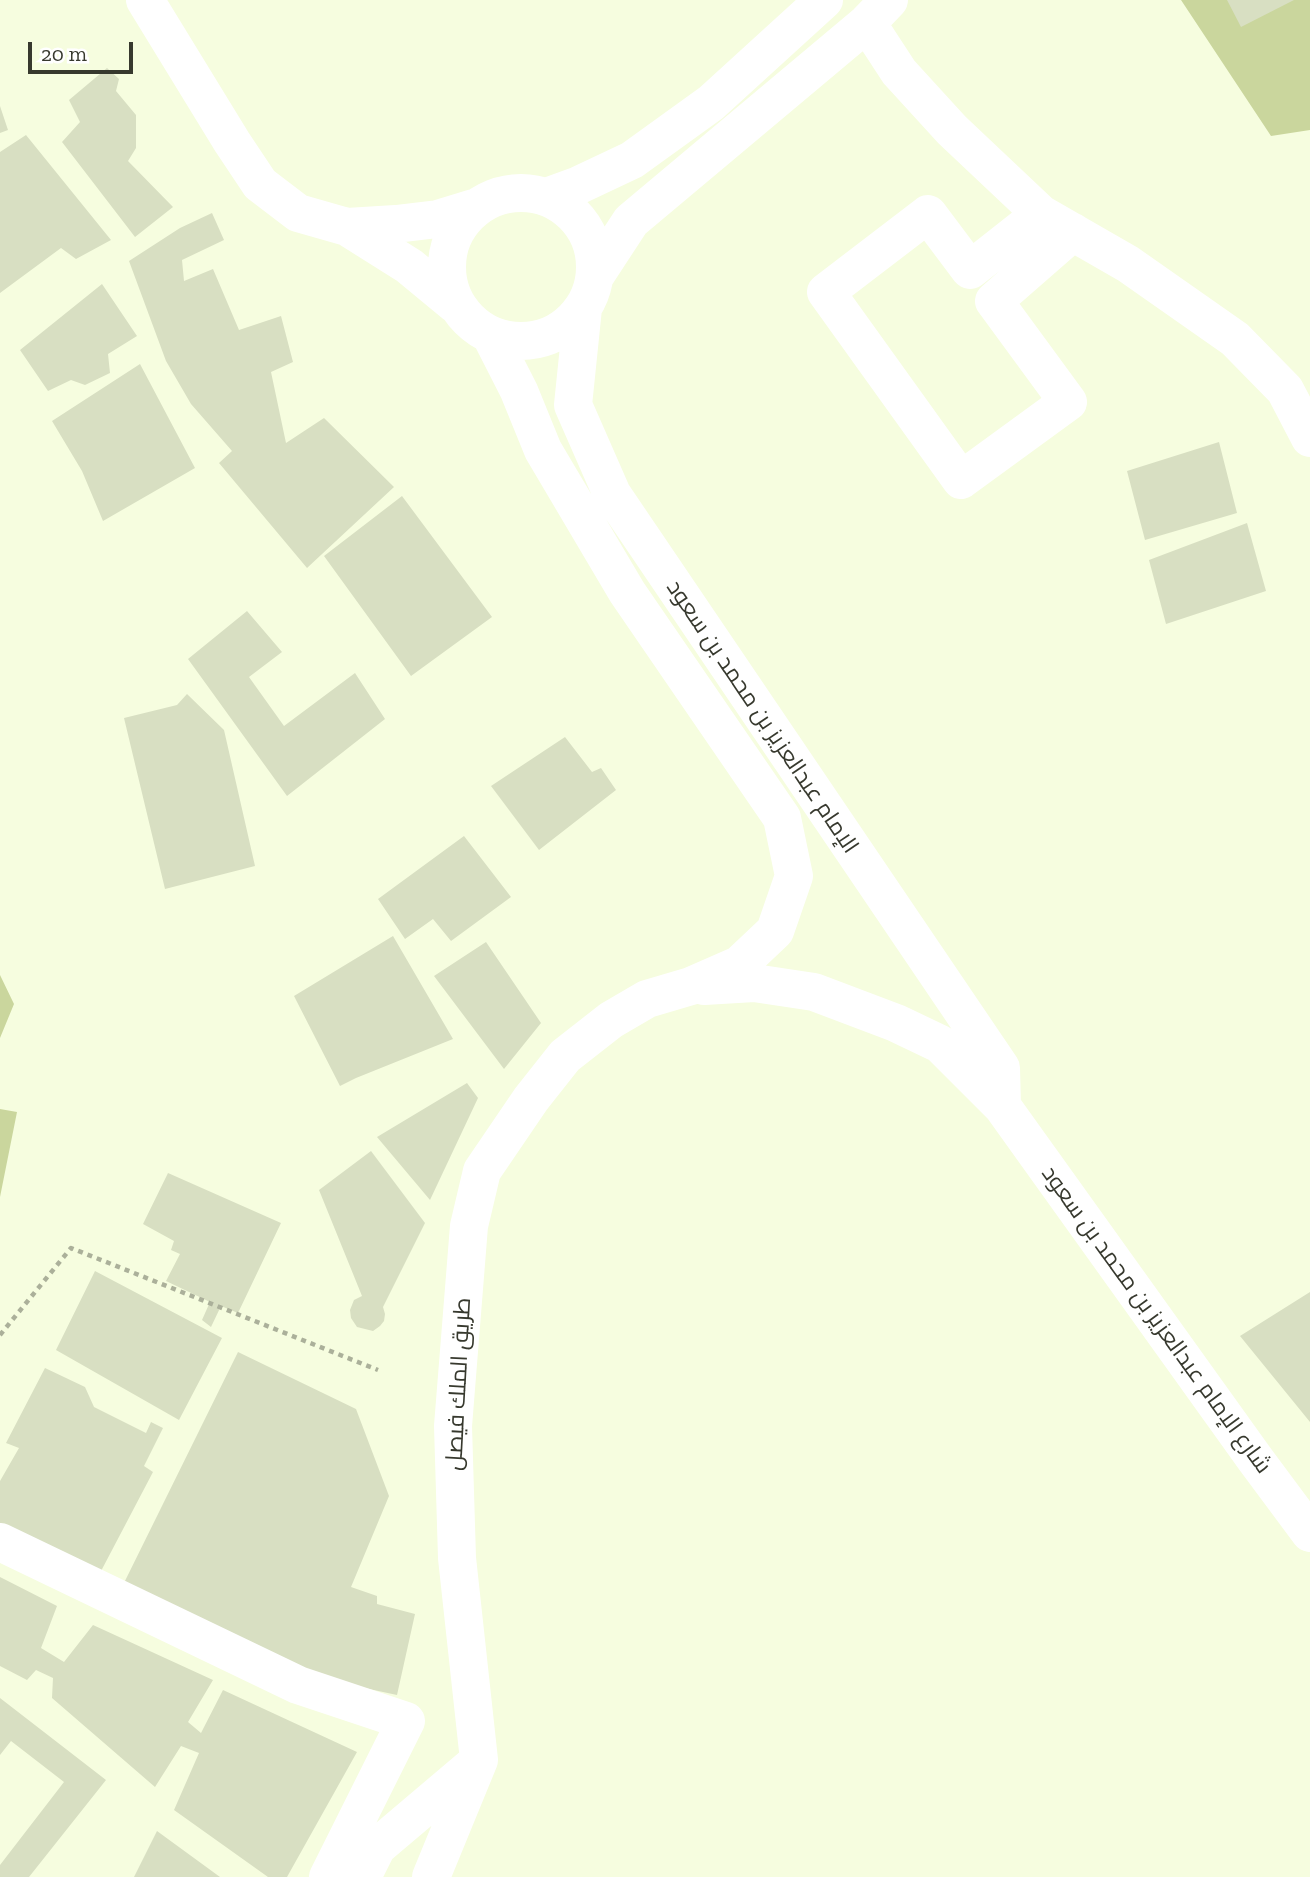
<!DOCTYPE html>
<meta charset="utf-8">
<style>
body{margin:0}
#map{position:relative;width:1310px;height:1877px;overflow:hidden;background:#f6fddf;font-family:"Zilla Slab",serif}
canvas{display:block}
.scale{position:absolute;left:28px;top:42px;width:105px;height:32px;box-sizing:border-box;border:4px solid #37392e;border-top:0;padding-left:9px;font-size:21px;line-height:24px;white-space:nowrap;color:#37392e;-webkit-text-stroke:5px #fff;paint-order:stroke}
</style>
<div id="map">
<canvas width="1310" height="1877"></canvas>
<div class="scale">20 m</div>
</div>
<script>
const c = document.querySelector('canvas').getContext('2d');
c.lineJoin = 'round';
function fill(path, color) { c.fillStyle = color; c.fill(path, 'evenodd'); }
const shape = rows => new Path2D(rows.map(r => 'M' + r).join(''));
function strokePath(path, color, width, dash) { c.strokeStyle = color; c.lineWidth = width; c.lineCap = dash ? 'butt' : 'round'; c.setLineDash(dash || []); c.stroke(path); }
function drawText(font, color, halo, rows, align = 'center') {
  c.font = font + ' "Zilla Slab",Cairo,serif'; c.lineWidth = 5; c.setLineDash([]); c.textBaseline = 'middle'; c.strokeStyle = halo; c.fillStyle = color; for (const [text, x, y, turn = 0] of rows) {
    c.save(); c.translate(x, y); c.rotate((+turn || 0) * Math.PI / 180); c.textAlign = isNaN(turn) ? turn : align; if (halo) c.strokeText(text, 0, 0); c.fillText(text, 0, 0); c.restore();
  }
}
const green = shape([
 [1181,0,1310,0,1310,130,1271,136],
 [0,975,14,1004,0,1038],
 [0,1109,17,1112,0,1197]
]);
const building = shape([
 [1227,0,1294,0,1241,27],
 [107,68,119,79,116,91,136,115,136,148,128,161,173,207,135,237,62,142,80,122,69,100],
 [0,106,8,130,0,133],
 [26,135,111,240,76,259,61,248,0,293,0,152],
 [212,213,224,240,182,260,184,281,213,269,239,330,281,316,293,362,271,372,286,443,324,418,394,487,307,568,219,463,232,451,191,404,166,361,129,261,180,228],
 [102,284,137,336,108,354,110,373,85,385,71,380,48,391,20,350],
 [140,364,195,468,103,521,82,471,52,421],
 [1219,442,1237,513,1145,540,1127,471],
 [402,496,492,617,411,676,324,556],
 [1247,523,1266,591,1166,624,1149,560],
 [247,611,282,652,249,677,284,726,355,673,385,719,287,796,188,659],
 [187,694,224,730,255,866,165,889,124,718,177,705],
 [565,737,592,772,601,768,616,790,539,850,491,786],
 [464,836,511,897,451,941,433,919,405,939,378,899],
 [393,936,453,1039,356,1078,340,1086,294,996],
 [486,942,541,1023,504,1069,434,976],
 [467,1083,478,1098,430,1200,377,1137],
 [371,1151,425,1223,383,1307,385,1314,384,1321,380,1326,373,1331,357,1327,351,1318,350,1310,354,1300,362,1296,319,1190],
 [168,1173,281,1223,238,1313,221,1306,211,1327,202,1320,210,1302,166,1281,180,1254,171,1250,174,1241,143,1224],
 [95,1271,222,1338,179,1420,56,1350],
 [1310,1292,1310,1422,1240,1336],
 [238,1352,356,1409,389,1496,351,1587,377,1596,377,1604,415,1614,397,1695,290,1672,121,1589],
 [45,1368,85,1387,94,1407,146,1433,151,1422,163,1428,144,1466,153,1472,100,1573,0,1524,0,1481,19,1448,6,1443],
 [0,1577,57,1606,41,1648,64,1662,93,1625,213,1680,188,1722,201,1733,223,1690,357,1752,287,1877,268,1877,174,1810,199,1753,181,1746,155,1787,52,1698,53,1678,36,1670,27,1680,0,1666],
 [0,1698,106,1780,29,1877,0,1877,0,1865,64,1782,11,1741,0,1755],
 [157,1831,220,1877,134,1877]
]);
const path = shape([
 [0,1335,71,1248,378,1370]
]);
const minor = shape([
 [145,0,232,142,260,184,298,213,347,227,409,266,455,304],
 [867,23,899,72,952,130,1041,214,1128,264,1235,339,1285,390,1310,438],
 '447 267a74 74 0 1 1 148 0a74 74 0 1 1-148 0Z',
 [546,197,579,185,632,160,711,103,824,0],
 [1041,214,970,270,928,214,826,292,961,480,1068,402,994,301,1073,232],
 [347,227,396,224,438,219,474,208],
 [595,276,631,221,867,23,889,0],
 [583,308,573,405,612,494,1001,1068,1002,1106],
 [704,986,754,983,814,992,896,1023,940,1044,1002,1106,1255,1459,1310,1533],
 [0,1542,298,1685,406,1721,328,1877],
 [362,1877,377,1847,475,1764],
 [431,1877,479,1760,457,1558,453,1426,469,1226,482,1171,531,1099,565,1056,611,1020,647,999,691,986,739,965,775,931,794,876,782,818,627,592,543,450,519,391,491,336]
]);
const streetNames = [
 ["الإمام عبدالعزيز بن محمد بن سعود",762,717,56],
 ["شارع الإمام عبدالعزيز بن محمد بن سعود",1156,1320,54],
 ["طريق الملك فيصل",459,1384,-87]
];
fill(green, '#cad69d');
fill(building, '#d8dfc2');
strokePath(path, '#abb09a', 4.5, [5, 5]);
strokePath(minor, '#fff', 38);
drawText('23px', '#37392e', '#fff', streetNames);
</script>
